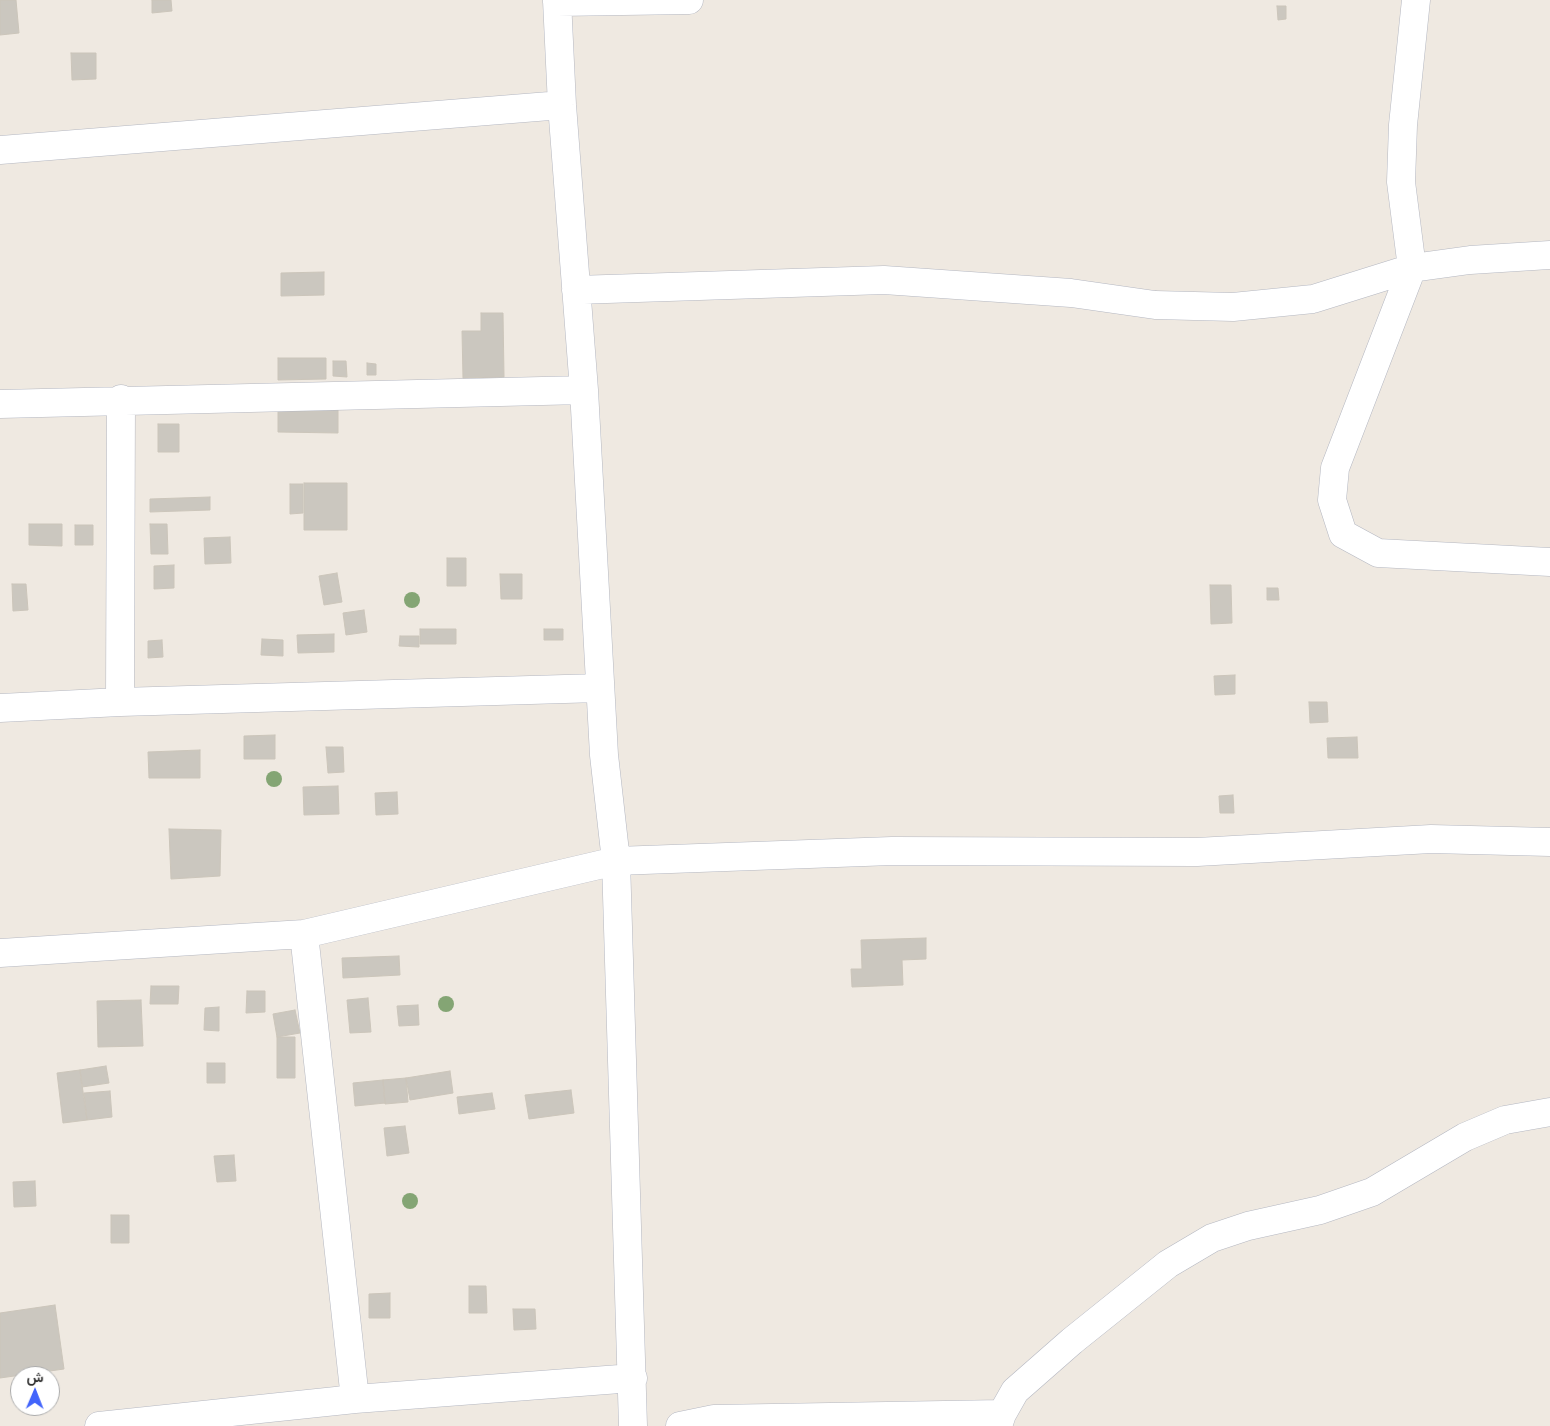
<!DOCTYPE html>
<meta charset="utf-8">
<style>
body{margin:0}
#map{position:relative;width:1550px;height:1426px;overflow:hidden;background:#efe9e1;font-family:Commissioner,Vazirmatn,sans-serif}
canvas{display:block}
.north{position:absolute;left:10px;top:1366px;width:50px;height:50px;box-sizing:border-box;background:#fff;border:1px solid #ababab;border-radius:50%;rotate:1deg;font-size:14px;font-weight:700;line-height:20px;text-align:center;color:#2e2e2e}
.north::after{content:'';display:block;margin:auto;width:18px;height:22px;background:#4264fb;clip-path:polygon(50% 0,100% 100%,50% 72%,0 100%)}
</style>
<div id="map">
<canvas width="1550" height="1426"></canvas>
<div class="north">ش</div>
</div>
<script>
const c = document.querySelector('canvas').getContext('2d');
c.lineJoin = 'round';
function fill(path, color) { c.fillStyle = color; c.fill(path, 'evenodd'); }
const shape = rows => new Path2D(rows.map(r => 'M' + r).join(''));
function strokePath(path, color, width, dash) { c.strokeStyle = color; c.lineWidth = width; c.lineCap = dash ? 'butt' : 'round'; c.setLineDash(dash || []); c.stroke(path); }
const building = shape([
 [0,0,16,0,19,33,0,35,0,0],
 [152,0,171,0,172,11,152,13,152,0],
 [1277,6,1286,6,1286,19,1278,20,1277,6],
 [71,53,96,53,96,79,72,80,71,53],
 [324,272,324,295,281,296,281,273,324,272],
 [481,313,503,313,504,377,463,378,462,331,481,331,481,313],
 [278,358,326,358,326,379,278,380,278,358],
 [333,361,346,361,347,377,333,376,333,361],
 [367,363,376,364,376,375,367,375,367,363],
 [278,406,338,407,338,433,278,432,278,406],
 [158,424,179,424,179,452,158,452,158,424],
 [304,483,347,483,347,530,304,530,304,483],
 [290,484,303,484,303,513,290,514,290,484],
 [210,497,210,510,150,512,150,499,210,497],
 [29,524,62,524,62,546,29,545,29,524],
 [150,524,167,524,168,554,151,554,150,524],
 [75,525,93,525,93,545,75,545,75,525],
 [230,537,231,563,205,564,204,538,230,537],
 [447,558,466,558,466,586,447,586,447,558],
 [174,565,174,588,154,589,154,566,174,565],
 [337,573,342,602,324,605,319,576,337,573],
 [500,574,522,574,522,599,501,599,500,574],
 [12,584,26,584,28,610,13,611,12,584],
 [1210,585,1231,585,1232,623,1211,624,1210,585],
 [1267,588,1278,588,1279,600,1267,600,1267,588],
 [364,610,367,632,346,635,343,613,364,610],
 [420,629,456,629,456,644,420,644,420,629],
 [544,629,563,629,563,640,544,640,544,629],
 [334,634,334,652,298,653,297,635,334,634],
 [400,636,419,636,419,647,399,646,400,636],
 [262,639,283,640,283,656,261,655,262,639],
 [162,640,163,657,148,658,148,641,162,640],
 [1235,675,1235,694,1215,695,1214,676,1235,675],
 [1309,702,1327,702,1328,722,1310,723,1309,702],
 [275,735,275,759,244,759,244,736,275,735],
 [1357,737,1358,758,1328,758,1327,738,1357,737],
 [326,747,343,747,344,772,328,773,326,747],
 [200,750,200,778,149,778,148,752,200,750],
 [338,786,339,814,304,815,303,787,338,786],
 [397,792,398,814,376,815,375,793,397,792],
 [1233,795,1234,813,1220,813,1219,796,1233,795],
 [169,829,221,830,220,876,171,879,169,829],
 [926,938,926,959,902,960,903,985,852,987,851,969,862,969,861,940,926,938],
 [399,956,400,975,343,978,342,958,399,956],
 [151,986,179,986,178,1004,150,1004,151,986],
 [247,991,265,991,265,1012,246,1013,247,991],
 [368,998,371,1032,350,1033,347,1000,368,998],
 [141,1000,143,1046,98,1047,97,1001,141,1000],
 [418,1005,419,1025,399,1026,397,1006,418,1005],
 [219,1007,219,1031,204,1030,205,1008,219,1007],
 [295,1010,300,1033,277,1037,273,1014,295,1010],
 [277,1037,295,1037,295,1078,277,1078,277,1037],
 [207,1063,225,1063,225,1083,207,1083,207,1063],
 [106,1066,109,1083,82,1087,80,1070,106,1066],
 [80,1070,87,1120,63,1123,57,1073,80,1070],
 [450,1071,453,1093,410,1100,406,1078,450,1071],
 [406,1078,408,1102,385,1104,383,1080,406,1078],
 [383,1080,385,1103,355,1106,353,1083,383,1080],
 [571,1090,574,1113,529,1119,525,1095,571,1090],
 [110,1091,112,1117,87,1120,84,1093,110,1091],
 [492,1093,495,1109,459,1114,457,1097,492,1093],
 [405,1126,409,1153,387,1156,384,1128,405,1126],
 [234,1155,236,1181,217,1182,214,1156,234,1155],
 [35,1181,36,1206,14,1207,13,1182,35,1181],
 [111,1215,129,1215,129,1243,111,1243,111,1215],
 [469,1286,486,1286,487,1313,469,1313,469,1286],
 [390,1293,390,1318,369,1318,369,1294,390,1293],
 [55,1305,64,1369,0,1378,0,1313,55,1305],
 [513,1309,535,1309,536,1329,514,1330,513,1309]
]);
const minor = shape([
 [557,0,562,105,584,390,604,755,616,861,633,1426],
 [1416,0,1403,125,1401,182,1412,268,1335,468,1332,500,1343,534,1378,553,1550,562],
 [557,2,689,0],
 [0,150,562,105],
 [576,290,884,280,1071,293,1155,305,1233,307,1313,299,1412,268,1470,260,1550,255],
 [0,404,584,390],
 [120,702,121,399],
 [0,708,120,702,599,688],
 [304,934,355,1399],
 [0,953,304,934,616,861,892,851,1197,852,1431,839,1550,842],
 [99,1426,355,1399,633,1378],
 [680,1426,714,1419,1002,1414],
 [998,1426,1002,1414,1015,1391,1072,1341,1168,1264,1212,1238,1248,1226,1320,1210,1372,1192,1465,1137,1505,1120,1550,1112]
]);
const trees = [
 [412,600],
 [274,779],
 [446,1004],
 [410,1201]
];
fill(building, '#cbc7bf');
strokePath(building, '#cbc5ba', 1);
strokePath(minor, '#b4b7c1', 29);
strokePath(minor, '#fff', 28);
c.fillStyle = '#84a574';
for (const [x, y] of trees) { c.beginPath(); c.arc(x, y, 8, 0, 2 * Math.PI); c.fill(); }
</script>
